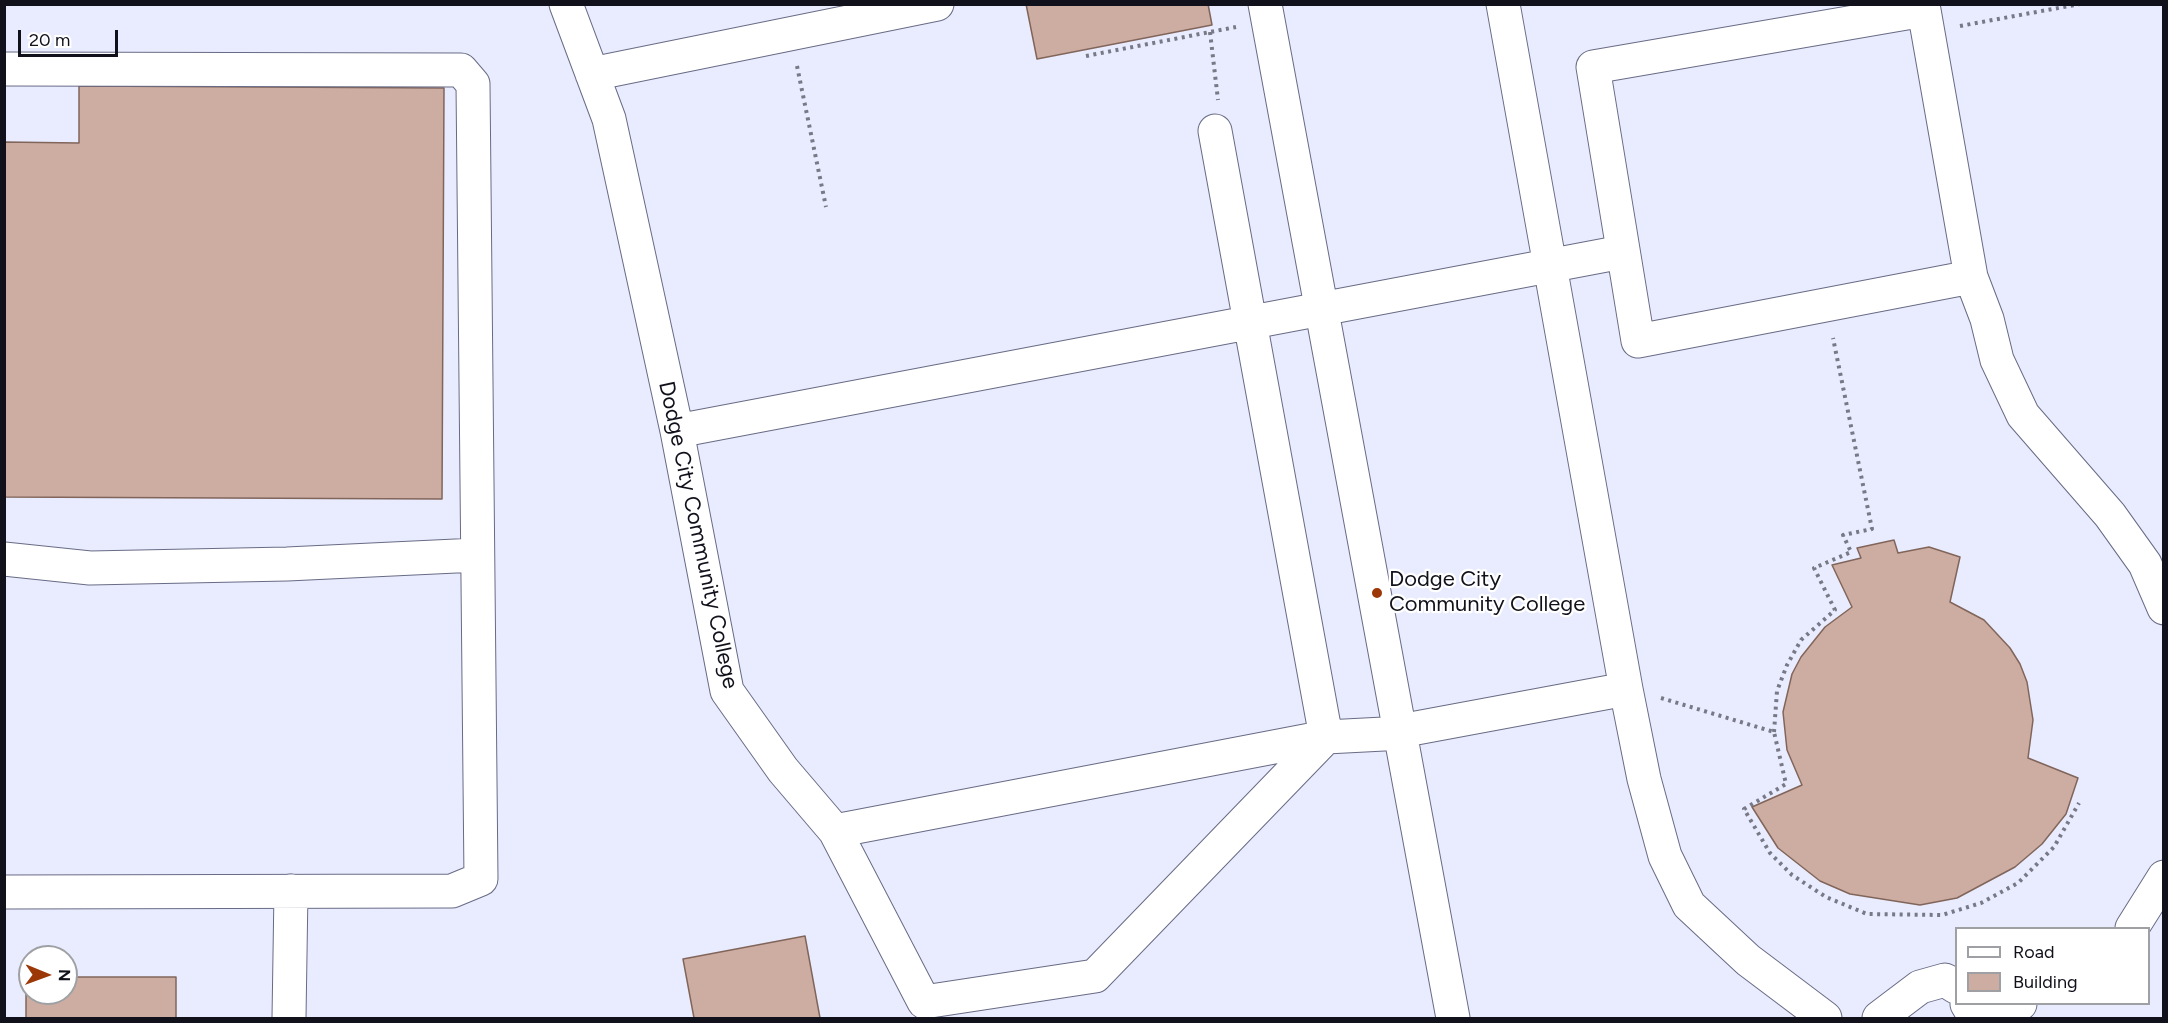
<!DOCTYPE html>
<style>
body{margin:0}
#map{position:relative;width:2168px;height:1023px;overflow:hidden;background:#e9ecfe;font-family:Figtree,sans-serif}
canvas{display:block}
.frame{position:absolute;inset:0;border:6px solid #10111b;pointer-events:none}
.legend{position:absolute;left:1955px;top:927px;width:195px;height:78px;box-sizing:border-box;background:#fff;border:2px solid #9fa0a4;margin:0;padding:8px 10px;list-style:none;font-size:18px;color:#10111b}
.legend li{display:flex;align-items:center;gap:12px;height:30px}
.legend b{width:30px;border:2px solid #9fa0a4}
.north{position:absolute;left:18px;top:945px;width:60px;height:60px;box-sizing:border-box;background:#fff;border:2px solid #9fa0a4;border-radius:50%;rotate:91deg;font-size:16px;font-weight:700;line-height:24px;text-align:center;color:#10111b}
.north::after{content:'';display:block;margin:auto;width:21px;height:27px;background:#9c3707;clip-path:polygon(50% 0,100% 100%,50% 72%,0 100%)}
.scale{position:absolute;left:18px;top:30px;width:100px;height:27px;box-sizing:border-box;border:3px solid #10111b;border-top:0;padding-left:8px;font-size:18px;line-height:21px;white-space:nowrap;color:#10111b;-webkit-text-stroke:4px #fff;paint-order:stroke}
</style>
<div id="map">
<canvas width="2168" height="1023"></canvas>
<div class="frame"></div>
<ul class="legend">
<li><b style="height:8px;background:#fff"></b>Road</li>
<li><b style="height:16px;background:#cdada2"></b>Building</li>
</ul>
<div class="north">N</div>
<div class="scale">20 m</div>
</div>
<script>
const c = document.querySelector('canvas').getContext('2d');
c.lineJoin = 'round';
function fill(path, color) { c.fillStyle = color; c.fill(path, 'evenodd'); }
const shape = rows => new Path2D(rows.map(r => 'M' + r).join(''));
function strokePath(path, color, width, dash) { c.strokeStyle = color; c.lineWidth = width; c.lineCap = dash ? 'butt' : 'round'; c.setLineDash(dash || []); c.stroke(path); }
function drawText(font, color, halo, rows, align = 'center') {
  c.font = font + ' Figtree,sans-serif'; c.lineWidth = 4.5; c.setLineDash([]); c.textBaseline = 'middle'; c.strokeStyle = halo; c.fillStyle = color; for (const [text, x, y, turn = 0] of rows) {
    c.save(); c.translate(x, y); c.rotate((+turn || 0) * Math.PI / 180); c.textAlign = isNaN(turn) ? turn : align; if (halo) c.strokeText(text, 0, 0); c.fillText(text, 0, 0); c.restore();
  }
}
const building = shape([
 [1026,4,1208,4,1212,25,1037,59,1026,4],
 [79,86,444,88,442,499,4,497,4,142,79,143,79,86],
 [1894,540,1898,553,1929,547,1960,557,1950,602,1984,620,2010,648,2020,664,2027,682,2033,720,2028,758,2078,778,2066,814,2042,844,2015,867,1957,898,1920,905,1850,894,1820,881,1778,848,1752,807,1802,785,1787,750,1783,712,1792,674,1801,657,1825,627,1852,607,1832,565,1861,558,1857,548,1894,540],
 [805,936,820,1018,694,1018,683,959,805,936],
 [26,977,30,977,30,993,66,993,66,977,176,977,176,1018,26,1018,26,977]
]);
const path = shape([
 [1960,26,2080,4],
 [1210,32,1218,100],
 [1086,56,1236,27],
 [797,66,826,207],
 [1661,698,1774,732,1786,784,1744,809,1770,853,1792,875,1826,897,1867,914,1942,915,1981,903,2018,883,2054,847,2079,803],
 [1774,732,1777,691,1787,665,1801,640,1835,610,1814,568,1851,552,1843,535,1872,529,1833,338]
]);
const minor = shape([
 [566,4,609,119,677,431,727,691,783,770,835,831,1326,737,1384,734,1626,689],
 [1265,4,1453,1018],
 [1503,4,1626,689,1644,779,1665,856,1689,905,1748,960,1825,1018],
 [1924,10,1971,277,1638,341,1593,67,1924,10],
 [4,69,461,70,473,84,481,879,452,891,4,892],
 [592,74,937,4],
 [1971,277,1987,319,1997,360,2023,415,2110,515,2145,564,2164,608],
 [677,431,1622,252],
 [4,559,90,568,287,564,477,555],
 [835,831,924,1002,1095,976,1326,737,1215,131],
 [2132,928,2164,877],
 [1967,1004,1970,1009,1993,1014,2020,1004],
 [289,1018,291,891],
 [1879,1018,1920,987,1945,980,1956,987]
]);
const markers = [
 [1377,593,6,"#9c3707"]
];
const streetNames = [
 ["Dodge City Community College",698,535,78]
];
const poiNames = [
 ["Dodge City",1389,580],
 ["Community College",1389,605]
];
fill(building, '#cdada2');
strokePath(building, '#81655b', 1.5);
strokePath(minor, '#686b85', 35);
strokePath(path, '#777987', 4, [3, 4.5]);
strokePath(minor, '#fff', 33);
for (const [x, y, r, color] of markers) { const dot = new Path2D(); dot.arc(x, y, r, 0, 2 * Math.PI); c.fillStyle = color; c.fill(dot); strokePath(dot, '#fff', 2); }
drawText('22px', '#10111b', '#fff', streetNames);
drawText('22px', '#10111b', '#fff', poiNames, 'left');
</script>
